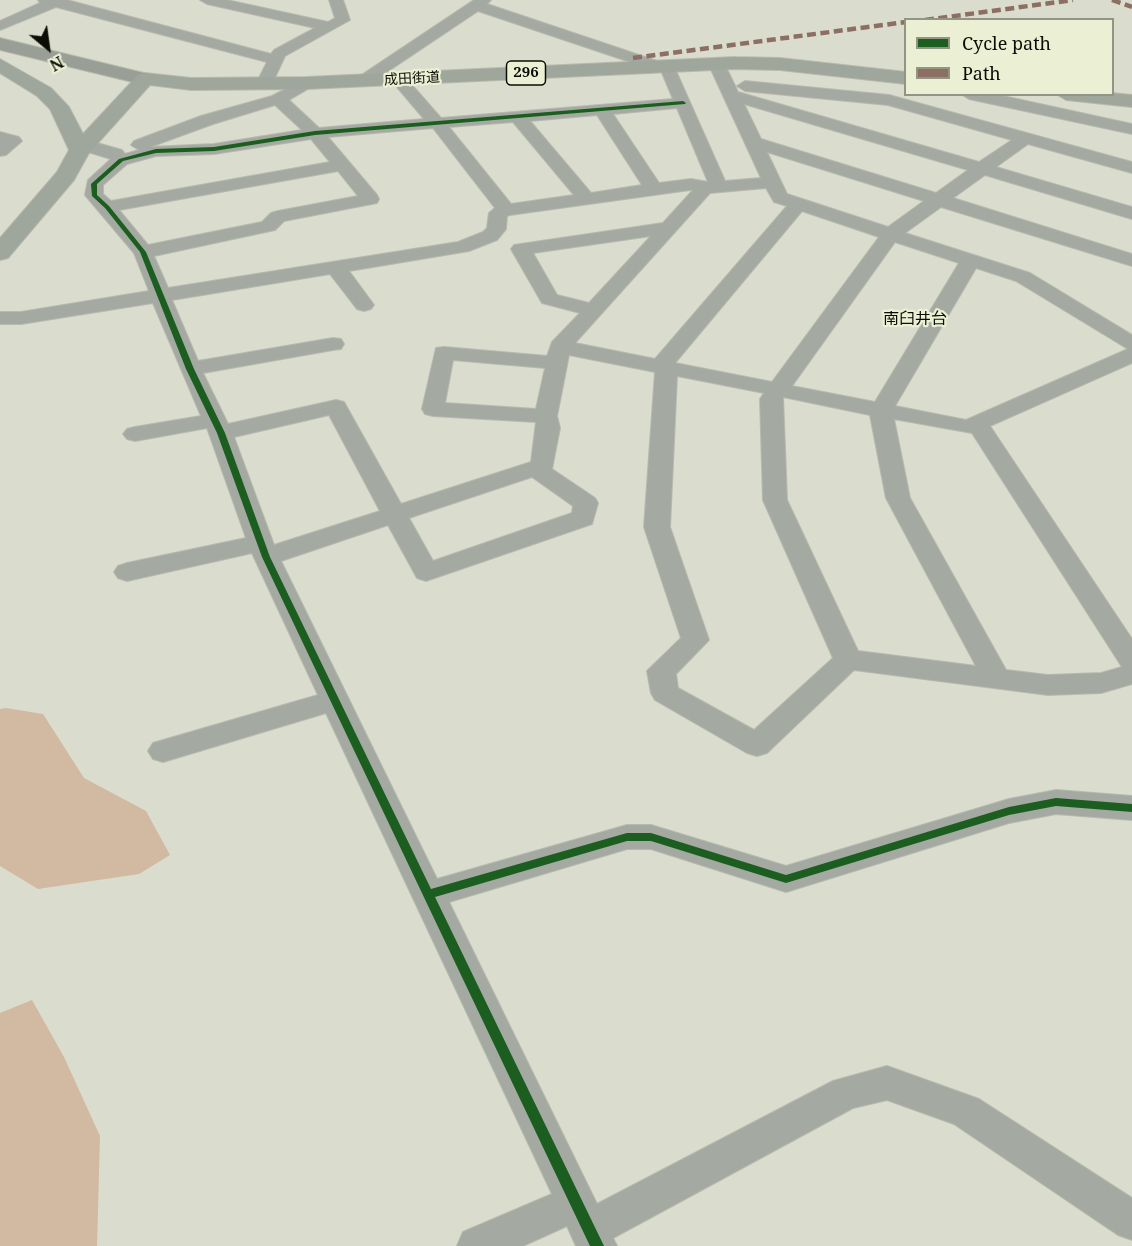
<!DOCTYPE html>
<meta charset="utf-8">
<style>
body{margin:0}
#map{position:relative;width:1132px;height:1246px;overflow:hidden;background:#daddcd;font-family:"Noto Serif",serif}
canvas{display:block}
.legend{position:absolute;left:904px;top:18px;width:210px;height:78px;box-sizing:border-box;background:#ebf0d4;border:2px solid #919581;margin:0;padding:8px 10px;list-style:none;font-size:18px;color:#0b0d05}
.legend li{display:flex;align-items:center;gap:12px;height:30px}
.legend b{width:30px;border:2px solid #919581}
.north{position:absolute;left:18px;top:18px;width:60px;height:60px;-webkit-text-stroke:4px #ebf0d4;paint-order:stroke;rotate:151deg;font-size:16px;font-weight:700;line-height:24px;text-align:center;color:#0b0d05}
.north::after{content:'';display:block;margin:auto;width:21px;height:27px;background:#0b0d05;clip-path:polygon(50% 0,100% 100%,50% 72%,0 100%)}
</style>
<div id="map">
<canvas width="1132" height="1246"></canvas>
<ul class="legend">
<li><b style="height:8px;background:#1b5e20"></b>Cycle path</li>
<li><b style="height:8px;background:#8d6e63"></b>Path</li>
</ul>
<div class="north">N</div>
</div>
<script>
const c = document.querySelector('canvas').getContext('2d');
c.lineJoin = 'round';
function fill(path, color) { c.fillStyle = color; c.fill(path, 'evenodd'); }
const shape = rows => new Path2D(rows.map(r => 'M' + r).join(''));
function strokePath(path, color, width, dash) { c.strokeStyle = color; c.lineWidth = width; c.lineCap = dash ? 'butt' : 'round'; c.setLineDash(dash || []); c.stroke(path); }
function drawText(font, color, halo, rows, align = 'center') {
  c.font = font + ' "Noto Serif","Noto Sans JP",serif'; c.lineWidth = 4.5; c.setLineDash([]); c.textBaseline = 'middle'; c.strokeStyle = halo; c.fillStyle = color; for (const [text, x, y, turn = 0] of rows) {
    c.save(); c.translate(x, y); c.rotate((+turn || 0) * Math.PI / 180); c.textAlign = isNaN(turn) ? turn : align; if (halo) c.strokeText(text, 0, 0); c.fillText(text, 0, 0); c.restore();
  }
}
const forest = shape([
 [6,708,43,714,84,778,146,811,170,855,139,874,38,889,0,866,0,709],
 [32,1000,64,1057,100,1136,97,1246,0,1246,0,1013]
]);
const street = shape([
 [38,0,67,0,271,54,274,50,315,28,207,4,200,0,227,0,328,22,335,18,329,0,343,0,350,20,285,56,272,84,264,89,256,84,267,62,56,7,0,30,0,21,40,3,38,0],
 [474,0,491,0,487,4,660,62,672,62,725,181,761,178,708,63,716,58,724,63,738,92,979,162,1012,140,888,105,745,91,737,86,745,81,889,95,1132,162,1132,173,1028,144,996,167,1132,207,1132,219,985,175,953,198,1132,254,1132,266,941,207,905,233,1030,273,1132,335,1132,363,990,426,1132,639,1132,684,1101,693,1048,695,854,670,767,753,757,756,747,753,655,700,651,693,647,671,681,638,644,527,655,372,569,355,557,416,560,428,552,469,595,498,598,503,592,524,426,581,417,578,388,525,281,561,437,879,627,825,651,825,786,866,1009,799,1056,790,1132,796,1132,820,1056,814,1009,823,786,892,651,849,627,849,449,902,597,1204,833,1081,887,1066,979,1099,1132,1198,1132,1240,1118,1235,954,1124,887,1100,853,1108,613,1238,617,1246,576,1246,567,1226,523,1246,457,1246,463,1232,552,1194,326,713,163,762,153,759,148,751,153,743,318,695,252,553,127,581,118,578,114,572,118,566,127,563,246,538,207,428,135,441,127,439,123,434,127,429,135,427,201,416,153,303,21,324,0,324,0,312,21,312,149,291,134,253,85,195,88,180,111,159,78,149,75,145,78,141,90,141,122,150,125,154,139,150,131,145,134,141,201,116,272,96,307,78,315,83,313,86,289,100,319,128,424,119,391,80,399,75,405,77,441,118,673,99,660,68,648,68,478,11,369,84,357,84,355,81,357,78,474,0],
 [744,104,968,170,936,193,761,139,744,104],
 [275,105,302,130,214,144,150,147,213,124,275,105],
 [677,108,708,182,691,179,659,183,613,114,677,108],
 [597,115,642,185,591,193,530,121,597,115],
 [513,122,574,195,511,204,449,127,513,122],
 [433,128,495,208,489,213,487,228,483,232,458,242,168,288,154,256,275,230,284,221,377,203,379,199,377,195,328,137,433,128],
 [311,139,330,162,111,201,103,194,103,185,127,164,156,156,214,154,311,139],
 [767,152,924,201,888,227,787,194,767,152],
 [338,171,358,196,278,211,271,213,262,222,148,245,119,210,338,171],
 [766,188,774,202,787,206,655,359,575,343,710,193,766,188],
 [690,190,693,190,663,223,514,245,511,249,542,303,580,313,552,342,547,356,444,347,436,348,422,409,425,414,433,416,536,422,531,462,401,504,344,402,336,400,228,424,203,373,333,350,341,349,344,344,341,339,333,338,198,361,172,300,330,274,357,309,364,311,371,309,374,305,349,271,469,251,497,240,506,229,507,216,510,215,690,190],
 [802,211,879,237,772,382,675,363,802,211],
 [651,236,589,303,557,295,533,253,651,236],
 [895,242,959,263,875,402,792,386,895,242],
 [976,268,1016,281,1128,349,966,420,895,406,976,268],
 [453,360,545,368,536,409,445,403,453,360],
 [677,376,764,393,760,399,763,500,833,658,754,730,678,688,676,674,709,640,670,527,677,376],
 [783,397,870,415,886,498,976,666,858,651,787,500,783,397],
 [329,415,380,511,274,545,234,437,329,415],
 [894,419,972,433,1122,667,1101,673,1048,675,1006,670,910,498,894,419],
 [532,477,573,506,572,513,433,561,409,518,532,477],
 [961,94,994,94,1132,124,1132,134,969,99,961,94],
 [0,132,19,137,22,141,6,155,0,156,0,132]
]);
const secondary = shape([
 [0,38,152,75,155,79,145,85,0,50,0,38]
]);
const highway = shape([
 [735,57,780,58,906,72,906,84,780,70,735,69,307,89,191,90,150,85,89,153,74,180,8,258,0,260,0,238,57,172,69,150,50,109,37,96,0,73,0,59,51,88,69,107,83,134,138,75,145,73,191,78,307,77,735,57],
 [1112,93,1132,95,1132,107,1066,100,1056,94,1112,93]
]);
const quiet = shape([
 [1112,0,1132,7],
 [925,20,1073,0],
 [633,58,906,22]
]);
const cycleway = shape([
 [683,101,686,103,685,104,315,135,214,151,156,153,123,161,97,184,97,195,109,206,146,252,194,369,225,433,270,557,431,889,627,833,651,833,786,875,1009,807,1056,798,1132,804,1132,812,1056,806,1009,815,786,883,651,841,627,841,435,897,604,1246,590,1246,262,557,217,433,186,369,140,252,105,208,92,196,91,184,119,159,156,149,214,147,315,131,683,101]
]);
const farStreetnames = [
 ["成田街道",412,79,-3]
];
const shields = [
 [526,73,39]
];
const shieldNames = [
 ["296",526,73]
];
const farQuarternames = [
 ["南臼井台",915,319]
];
fill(forest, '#d1b9a2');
strokePath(street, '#b8baaf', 2);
strokePath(secondary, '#b8baaf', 2);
strokePath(highway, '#b8baaf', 2);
fill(street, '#a4a9a2');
fill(secondary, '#999f97');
fill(highway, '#9fa69b');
strokePath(quiet, '#8d6e63', 4.5, [9, 4.5]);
fill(cycleway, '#1b5e20');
drawText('14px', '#0b0d05', '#ebf0d4', farStreetnames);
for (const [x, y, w] of shields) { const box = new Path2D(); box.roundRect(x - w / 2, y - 12, w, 24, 4.5); c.fillStyle = '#ebf0d4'; c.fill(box); strokePath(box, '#0b0d05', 1.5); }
drawText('bold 15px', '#0b0d05', null, shieldNames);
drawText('16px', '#0b0d05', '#ebf0d4', farQuarternames);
</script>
